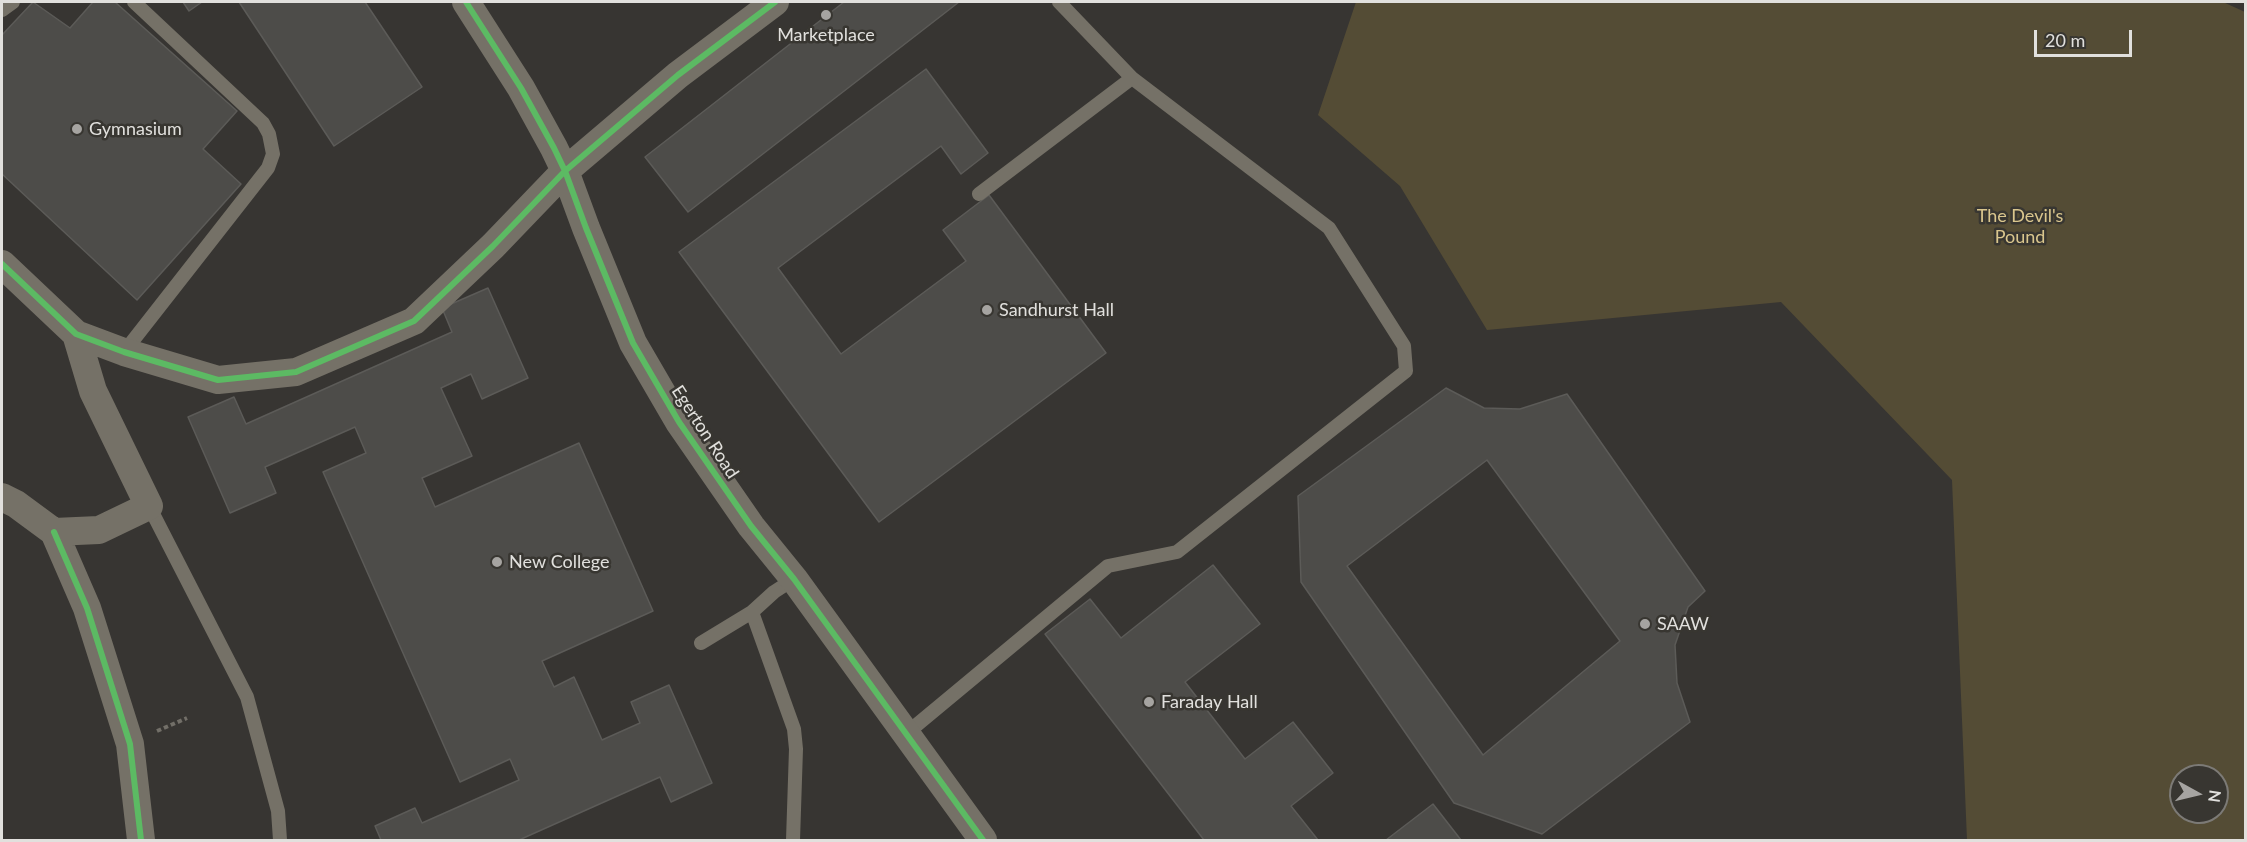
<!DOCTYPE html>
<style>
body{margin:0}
#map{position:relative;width:2247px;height:842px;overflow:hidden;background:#373532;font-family:Lato,sans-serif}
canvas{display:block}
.frame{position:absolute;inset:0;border:3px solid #e1e0dd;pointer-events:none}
.north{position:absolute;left:2169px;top:764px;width:60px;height:60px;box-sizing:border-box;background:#383631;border:2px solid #7c7a76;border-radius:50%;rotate:98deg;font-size:16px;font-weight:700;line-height:24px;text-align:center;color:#e1e0dd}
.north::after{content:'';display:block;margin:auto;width:21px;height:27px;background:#a6a4a1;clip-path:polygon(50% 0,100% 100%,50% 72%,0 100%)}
.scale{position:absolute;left:2034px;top:30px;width:98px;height:27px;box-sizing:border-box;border:3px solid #e1e0dd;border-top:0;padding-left:8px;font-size:18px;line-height:21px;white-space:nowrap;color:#e1e0dd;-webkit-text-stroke:4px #383631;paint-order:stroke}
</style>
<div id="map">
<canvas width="2247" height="842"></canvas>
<div class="frame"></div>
<div class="north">N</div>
<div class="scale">20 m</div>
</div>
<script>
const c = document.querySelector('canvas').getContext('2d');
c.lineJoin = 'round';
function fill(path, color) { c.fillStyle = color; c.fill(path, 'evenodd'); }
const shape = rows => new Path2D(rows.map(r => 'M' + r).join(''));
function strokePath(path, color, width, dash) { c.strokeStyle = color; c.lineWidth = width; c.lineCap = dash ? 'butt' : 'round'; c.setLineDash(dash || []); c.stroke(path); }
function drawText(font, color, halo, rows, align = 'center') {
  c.font = font + ' Lato,sans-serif'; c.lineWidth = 5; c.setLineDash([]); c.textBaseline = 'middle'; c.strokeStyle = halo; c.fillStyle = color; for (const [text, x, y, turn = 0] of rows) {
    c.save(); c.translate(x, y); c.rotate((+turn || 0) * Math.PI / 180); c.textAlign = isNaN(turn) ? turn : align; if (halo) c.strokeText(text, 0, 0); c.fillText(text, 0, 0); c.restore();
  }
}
const green = shape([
 [1356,2,2223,2,2245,12,2245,840,1967,840,1952,480,1781,302,1487,330,1400,186,1318,115],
 [2181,776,2217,776,2217,812,2181,812]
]);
const building = shape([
 [33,2,70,28,93,2,115,2,237,111,203,149,241,184,137,300,2,174,2,35,33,2],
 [183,2,202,2,189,11,183,2],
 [239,2,365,2,422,87,334,146,239,2],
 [844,2,959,2,688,212,645,157,844,2],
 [926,69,988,153,961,174,941,146,778,268,841,354,966,261,943,230,989,195,1106,353,879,522,679,252,926,69],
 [488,288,528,378,482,399,471,374,441,388,472,456,422,478,435,507,579,443,653,611,542,661,554,687,574,677,602,740,640,723,631,702,669,685,712,783,671,802,660,777,519,840,381,840,375,826,415,808,422,823,519,780,510,759,460,782,323,472,366,453,355,427,265,467,276,493,230,513,188,417,234,397,246,424,452,332,442,308,488,288],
 [1446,388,1484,408,1520,409,1567,394,1705,591,1688,607,1675,645,1677,683,1690,722,1542,834,1454,803,1301,582,1298,496,1446,388],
 [1487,460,1620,641,1483,755,1347,566,1487,460],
 [1213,565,1260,624,1185,682,1245,759,1293,722,1333,773,1291,806,1318,840,1204,840,1045,634,1090,599,1121,638,1213,565],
 [1433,804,1461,840,1386,840,1433,804]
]);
const path = shape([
 [157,731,187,718]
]);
const lane = shape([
 [2,10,13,2],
 [979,194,1132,78],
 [124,352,268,168,273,154,269,134,263,123,134,2],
 [149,506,247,697,278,811,280,840],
 [752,612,794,729,796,749,793,840],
 [701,643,752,612,774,592,794,579],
 [907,733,1108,566,1177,552,1406,371,1404,346,1329,228,1132,78,1059,2]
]);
const street = shape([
 [466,2,521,88,554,148,565,171,586,228,633,343,679,422,751,526,794,579,983,840],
 [2,264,76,334,124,352,218,380,296,372,414,321,493,246,565,171,678,75,775,2],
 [2,497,16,504,54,532,99,530,149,506,93,391,76,334],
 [54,532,87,608,130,744,141,840]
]);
const cycleway = shape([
 [466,2,521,88,554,148,565,171,586,228,633,343,679,422,751,526,794,579,983,840],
 [2,264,76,334,124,352,218,380,296,372,414,321,493,246,565,171,678,75,775,2],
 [54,532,87,608,130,744,141,840]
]);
const markers = [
 [826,15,6,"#a6a4a1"],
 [77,129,6,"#a6a4a1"],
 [987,310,6,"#a6a4a1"],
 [497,562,6,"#a6a4a1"],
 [1645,624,6,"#a6a4a1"],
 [1149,702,6,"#a6a4a1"]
];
const poiNames = [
 ["Marketplace",826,35,"center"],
 ["Gymnasium",89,129],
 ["Sandhurst Hall",999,310],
 ["New College",509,562],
 ["SAAW",1657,624],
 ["Faraday Hall",1161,702]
];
const parkNames = [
 ["The Devil's",2020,216],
 ["Pound",2020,237]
];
const streetNames = [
 ["Egerton Road",705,432,57]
];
fill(green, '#544c35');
fill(building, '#4d4c49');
strokePath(building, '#5c5b58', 1.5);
strokePath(path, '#726f68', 4, [4.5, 3]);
strokePath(lane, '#757167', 14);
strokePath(street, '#757167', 28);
strokePath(cycleway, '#5cba63', 6);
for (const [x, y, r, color] of markers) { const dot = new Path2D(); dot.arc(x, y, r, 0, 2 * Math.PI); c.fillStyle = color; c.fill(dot); strokePath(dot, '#383631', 2); }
drawText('18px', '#e1e0dd', '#383631', poiNames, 'left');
drawText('18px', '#dac68d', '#383631', parkNames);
drawText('18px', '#e1e0dd', '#383631', streetNames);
</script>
